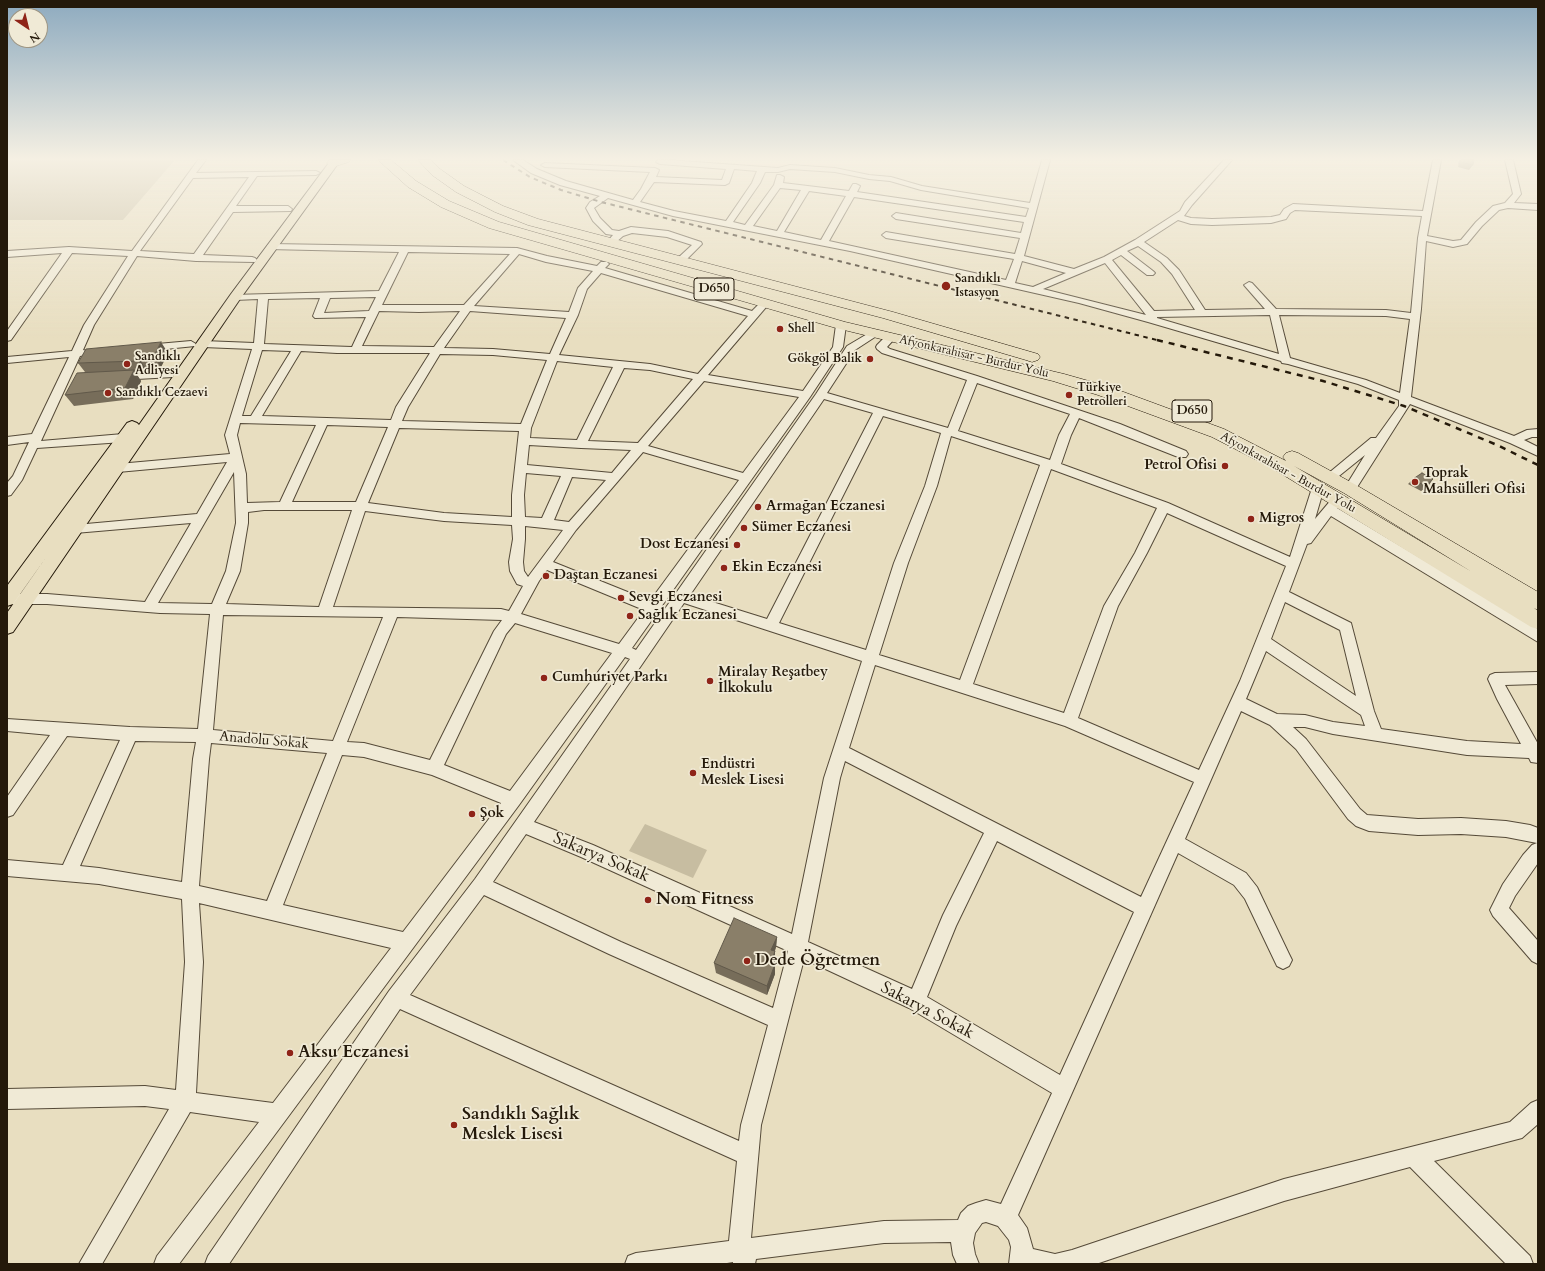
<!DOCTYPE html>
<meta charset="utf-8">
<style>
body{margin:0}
#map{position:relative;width:1545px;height:1271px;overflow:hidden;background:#e8dec0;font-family:Cardo,serif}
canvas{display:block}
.frame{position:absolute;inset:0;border:8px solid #24190a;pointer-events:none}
.north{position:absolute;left:8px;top:8px;width:40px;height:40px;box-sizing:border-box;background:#f0ead6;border:1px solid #9e9684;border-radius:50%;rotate:145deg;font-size:11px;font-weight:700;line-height:16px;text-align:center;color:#24190a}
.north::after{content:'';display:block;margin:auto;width:14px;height:18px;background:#8f2418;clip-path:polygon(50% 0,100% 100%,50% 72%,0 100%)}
</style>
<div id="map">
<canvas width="1545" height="1271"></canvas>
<div class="frame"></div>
<div class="north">N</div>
</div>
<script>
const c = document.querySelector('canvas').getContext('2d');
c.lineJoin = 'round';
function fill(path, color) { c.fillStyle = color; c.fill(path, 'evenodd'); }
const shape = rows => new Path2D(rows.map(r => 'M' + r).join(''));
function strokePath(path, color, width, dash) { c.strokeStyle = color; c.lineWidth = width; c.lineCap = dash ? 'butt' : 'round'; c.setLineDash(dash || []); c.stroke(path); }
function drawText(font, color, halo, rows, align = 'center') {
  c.font = font + ' Cardo,serif'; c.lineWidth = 3.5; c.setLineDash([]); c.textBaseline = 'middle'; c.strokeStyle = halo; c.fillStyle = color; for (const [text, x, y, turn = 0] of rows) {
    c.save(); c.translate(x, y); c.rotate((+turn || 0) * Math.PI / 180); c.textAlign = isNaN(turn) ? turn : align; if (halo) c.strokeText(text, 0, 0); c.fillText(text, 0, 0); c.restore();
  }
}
const green = shape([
 [7,160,175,160,123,220,7,220],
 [645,824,707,850,693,878,629,851]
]);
const minor = shape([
 [198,160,206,160,196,173,316,171,320,173,316,175,257,176,236,206,288,206,292,209,291,211,233,212,203,255,252,257,255,258,257,260,255,262,196,261,137,256,94,325,83,350,87,351,88,353,87,355,80,356,41,441,123,434,127,435,129,438,127,441,123,442,37,448,22,480,11,495,7,496,7,483,13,476,29,442,7,445,7,437,32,434,69,357,7,363,7,357,72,351,84,325,128,256,72,253,11,340,7,341,7,331,62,253,7,257,7,251,69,247,132,251,198,160],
 [249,177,194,254,140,251,193,178,249,177],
 [513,160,523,160,537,169,566,181,633,200,641,189,650,172,545,167,541,165,545,163,655,168,659,170,656,177,722,180,726,169,660,164,656,162,658,160,668,160,778,168,790,165,835,168,869,175,891,177,922,186,1030,203,1042,160,1050,160,1024,256,1074,269,1104,257,1135,240,1180,211,1185,202,1224,160,1232,160,1192,205,1184,216,1191,218,1212,219,1271,217,1280,215,1284,209,1293,204,1423,211,1433,160,1441,160,1427,236,1453,241,1461,240,1476,222,1493,206,1505,203,1513,194,1505,160,1513,160,1521,194,1514,203,1538,204,1538,210,1508,208,1499,210,1482,226,1467,244,1453,247,1426,241,1421,309,1411,397,1514,436,1527,430,1538,429,1538,437,1532,437,1524,440,1538,447,1538,456,1510,443,1410,404,1354,492,1350,493,1346,492,1344,489,1365,455,1334,480,1330,481,1326,480,1324,477,1371,438,1376,438,1399,406,1399,400,1358,384,1288,364,1282,363,1281,361,1148,322,1079,303,850,251,673,216,608,198,594,208,600,218,612,230,619,231,631,227,668,231,701,242,702,244,687,259,684,260,679,257,692,245,667,237,632,233,623,236,614,244,608,244,607,242,613,235,606,234,593,221,586,208,590,202,600,196,560,185,531,173,513,160],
 [734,169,757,171,752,183,726,221,674,211,640,202,654,182,725,185,729,183,734,169],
 [790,169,835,172,869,179,890,181,921,190,1029,208,1026,217,857,192,860,186,856,184,853,184,849,191,783,183,784,177,780,175,777,175,774,185,745,225,733,222,760,183,765,172,778,172,790,169],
 [780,188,801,190,777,231,753,226,780,188],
 [809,191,846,196,821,240,784,232,809,191],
 [854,197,1024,222,1021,233,896,213,892,216,896,219,1020,238,1015,254,886,232,882,235,886,238,1014,259,1006,280,829,241,854,197],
 [1295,210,1422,216,1418,238,1411,313,1386,310,1276,309,1252,283,1249,282,1244,285,1265,309,1205,310,1179,270,1167,258,1144,242,1178,220,1191,224,1212,225,1271,223,1286,219,1290,213,1295,210],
 [1138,246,1161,262,1172,274,1195,310,1154,311,1112,260,1121,255,1147,275,1153,275,1155,273,1153,271,1127,251,1138,246],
 [1022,261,1066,273,1033,287,1015,283,1022,261],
 [1105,263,1146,315,1043,289,1105,263],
 [1270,315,1279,354,1157,318,1157,317,1270,315],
 [1279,315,1386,316,1410,319,1400,393,1366,380,1290,358,1279,315],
 [271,244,517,248,547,256,597,266,601,262,607,262,609,264,605,268,752,311,761,302,767,302,769,304,767,306,708,375,803,391,833,347,836,325,841,322,845,323,846,325,843,347,810,397,632,648,636,650,816,394,847,346,874,330,878,331,879,333,878,335,855,350,827,393,948,428,967,380,882,353,877,349,876,347,877,345,887,335,895,335,896,337,887,347,890,349,977,376,1120,424,1186,451,1188,454,1186,457,1178,457,1079,418,1071,435,1061,464,1168,503,1290,557,1312,488,1314,485,1318,484,1322,485,1324,488,1315,519,1331,500,1335,499,1339,500,1341,503,1337,508,1538,629,1538,642,1331,516,1311,543,1307,544,1289,592,1351,623,1374,711,1381,729,1467,741,1521,744,1497,699,1488,679,1490,675,1495,673,1538,672,1538,684,1505,685,1538,744,1538,763,1531,762,1529,758,1467,755,1333,734,1305,727,1293,727,1306,739,1360,809,1367,815,1418,819,1461,818,1506,821,1530,825,1538,828,1538,863,1515,896,1509,908,1538,941,1538,964,1532,961,1493,916,1490,910,1503,884,1523,855,1532,845,1537,843,1506,837,1461,834,1418,835,1369,831,1356,826,1348,819,1296,749,1270,725,1241,711,1185,839,1246,873,1257,887,1289,954,1292,960,1289,966,1283,969,1277,966,1245,899,1234,885,1178,853,1018,1215,1027,1228,1033,1249,1055,1254,1072,1250,1284,1179,1510,1122,1531,1103,1538,1100,1538,1124,1522,1138,1434,1161,1530,1256,1533,1264,1506,1264,1410,1167,1284,1201,1096,1264,1009,1264,1011,1247,1009,1240,998,1226,986,1222,982,1223,975,1233,973,1243,975,1254,979,1264,957,1264,953,1255,951,1242,884,1243,756,1259,755,1264,733,1264,733,1262,721,1264,625,1264,628,1256,636,1253,729,1241,737,1161,400,1009,229,1264,205,1264,208,1256,389,991,475,879,630,659,625,657,519,805,179,1264,154,1264,157,1256,259,1122,190,1112,102,1264,79,1264,169,1109,145,1106,7,1109,7,1089,145,1086,176,1090,185,962,182,899,99,884,7,876,7,860,63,865,120,740,67,736,13,815,7,817,7,797,50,735,7,731,7,719,130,727,198,729,210,614,160,613,47,604,7,604,7,594,47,594,145,602,191,523,75,533,71,532,69,529,71,526,75,525,197,514,227,462,118,472,114,471,112,468,114,465,118,464,230,454,225,435,252,349,203,347,198,344,203,341,254,343,258,299,235,300,230,297,232,295,379,291,399,252,268,249,267,247,268,245,271,244],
 [408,252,510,254,464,305,382,305,408,252],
 [519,254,546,262,593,271,578,288,569,312,474,306,519,254],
 [601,273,748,316,698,374,650,364,559,355,578,315,587,289,601,273],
 [376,297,369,311,324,313,330,298,376,297],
 [320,298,313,316,315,318,366,317,352,347,264,344,268,299,320,298],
 [379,311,419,312,460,311,434,347,362,346,379,311],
 [470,311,566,318,550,354,493,349,444,348,470,311],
 [262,350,291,351,251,416,242,416,262,350],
 [301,351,337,353,430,353,396,407,391,420,262,416,301,351],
 [440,354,493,355,547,360,521,424,402,421,408,407,440,354],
 [557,361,613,367,577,440,530,438,531,428,557,361],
 [624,368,650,370,693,379,638,443,588,441,624,368],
 [704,381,799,397,743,473,648,446,704,381],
 [977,383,1070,414,1059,435,1050,460,958,431,977,383],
 [824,399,873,413,767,619,690,595,824,399],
 [883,416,941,433,925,486,894,563,866,650,779,623,883,416],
 [240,423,316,425,280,502,247,503,246,474,237,435,240,423],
 [327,425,388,427,356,502,292,502,327,425],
 [399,428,519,431,512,495,512,517,444,513,368,503,399,428],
 [951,436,1040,465,960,680,879,655,908,563,937,486,951,436],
 [529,445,581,448,631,450,612,473,527,465,529,445],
 [643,452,739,480,650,601,553,562,576,530,643,452],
 [1051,469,1157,508,1135,553,1104,606,1064,713,973,684,1051,469],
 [234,472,236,523,226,571,212,604,158,603,234,472],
 [526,473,561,476,542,518,525,517,524,495,526,473],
 [572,477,606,480,569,522,554,520,572,477],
 [264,510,352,510,319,607,226,604,240,571,248,523,248,512,264,510],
 [365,511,444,521,512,525,513,539,509,562,510,571,517,584,523,586,509,611,501,609,333,607,365,511],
 [1167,513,1286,566,1240,681,1199,770,1078,718,1118,606,1147,553,1167,513],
 [525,526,563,530,528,577,524,571,523,562,525,539,525,526],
 [547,570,644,610,619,644,521,614,539,581,547,570],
 [1285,602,1340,630,1356,696,1271,639,1285,602],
 [684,603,862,661,824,778,792,934,593,845,534,822,684,603],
 [223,615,383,617,333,741,213,730,223,615],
 [397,617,502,620,494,631,430,760,364,743,347,742,397,617],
 [515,623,612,653,510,791,444,765,506,634,515,623],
 [1266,651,1361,715,1365,726,1333,722,1305,715,1277,714,1246,699,1266,651],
 [875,665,1065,726,1194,782,1141,897,849,748,875,665],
 [135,741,196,742,193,759,182,882,99,868,80,866,135,741],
 [211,743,327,753,267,901,199,886,209,759,211,743],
 [342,755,364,757,432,775,501,803,403,932,283,905,342,755],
 [845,761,984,833,943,915,912,989,808,942,840,778,845,761],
 [526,834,581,857,788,951,773,1008,621,942,493,882,526,834],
 [997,841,1134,912,1060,1075,927,997,956,926,997,841],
 [484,895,609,954,768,1025,741,1125,739,1141,410,995,484,895],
 [199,903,391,948,273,1103,196,1093,203,962,199,903],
 [804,959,909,1008,1052,1093,1001,1204,986,1200,976,1203,968,1206,961,1213,958,1220,884,1221,751,1238,761,1125,804,959],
 [191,341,196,344,195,346,146,351,141,348,146,345,191,341],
 [169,372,174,375,173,377,119,380,114,377,119,374,169,372]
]);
const major = shape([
 [331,160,343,160,337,165,240,299,13,632,7,634,7,613,47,556,13,604,7,606,7,586,127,423,132,421,137,423,139,425,231,294,331,160]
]);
const highway = shape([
 [329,160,351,160,349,162,333,167,329,166,327,163,329,160],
 [378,160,391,160,416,181,449,201,499,222,845,322,1064,374,1110,387,1224,429,1286,461,1283,457,1286,453,1292,451,1298,453,1356,485,1538,592,1538,610,1534,608,1538,611,1538,629,1531,627,1272,468,1212,437,1098,395,1053,381,836,328,489,228,441,207,408,187,378,160],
 [1294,466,1344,493,1472,572,1294,466],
 [418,160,431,160,440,169,464,186,503,206,538,219,893,312,1038,354,1040,357,1038,360,1032,362,1026,360,883,318,528,225,495,212,456,192,432,175,418,160]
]);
const railFar1 = shape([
 [503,160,530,177,561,190,601,202,1161,341]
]);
const rail = shape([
 [1157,340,1323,381,1404,406,1497,445,1538,465]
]);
const wall = shape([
 [1459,160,1474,160,1473,165,1469,170,1458,167],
 [168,353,161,367,146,369,145,371,135,372,141,381,133,399,74,406,65,395,85,372,78,363],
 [1413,479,1429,485,1421,491,1408,484],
 [777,937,776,947,775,951,775,962,774,964,775,964,775,974,767,995,716,973,714,963]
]);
const shadedWall = shape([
 [161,342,168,353,161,367,154,356],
 [139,358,146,369,145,371,138,361],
 [134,370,141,381,133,399,125,388],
 [1433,479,1429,485,1421,491,1425,486],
 [777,937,776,947,771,960,771,950],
 [775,951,775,962,771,972,771,963],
 [775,964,775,974,767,995,767,986]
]);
const building = shape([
 [1461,160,1474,160,1473,165,1461,162,1461,160],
 [161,342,154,356,139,358,138,361,78,363,86,349,161,342],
 [134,370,125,388,65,395,77,373,134,370],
 [1422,473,1433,479,1425,486,1413,479,1422,473],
 [734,918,777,937,771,950,775,951,771,963,775,964,767,986,714,963,734,918]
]);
const markers = [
 [946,286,5,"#8f2418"],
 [780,329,4,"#8f2418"],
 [870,359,4,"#8f2418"],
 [127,364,4,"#8f2418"],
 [108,393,4,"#8f2418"],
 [1069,395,4,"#8f2418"],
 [1225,466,4,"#8f2418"],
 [1415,482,4,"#8f2418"],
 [758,507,4,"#8f2418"],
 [1251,519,4,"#8f2418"],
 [744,528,4,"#8f2418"],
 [737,545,4,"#8f2418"],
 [724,568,4,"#8f2418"],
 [546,576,4,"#8f2418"],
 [621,598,4,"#8f2418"],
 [630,616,4,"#8f2418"],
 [544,678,4,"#8f2418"],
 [710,681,4,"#8f2418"],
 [693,773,4,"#8f2418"],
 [472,814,4,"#8f2418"],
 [648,900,4,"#8f2418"],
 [747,961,4,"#8f2418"],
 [290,1053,4,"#8f2418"],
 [454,1125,4,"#8f2418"]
];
const farPoinames = [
 ["Sandıklı",955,279],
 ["Istasyon",955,293],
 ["Shell",788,329],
 ["Sandıklı",135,357],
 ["Adliyesi",135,371],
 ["Gökgöl Balik",862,359,"right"],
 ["Türkiye",1077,388],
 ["Petrolleri",1077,402],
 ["Sandıklı Cezaevi",116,393]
];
const farStreetnames = [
 ["Afyonkarahisar - Burdur Yolu",974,357,13],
 ["Afyonkarahisar - Burdur Yolu",1288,473,29]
];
const shields = [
 [714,289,40],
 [1192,411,40]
];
const shieldNames = [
 ["D650",714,289],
 ["D650",1192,411]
];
const poiNames = [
 ["Petrol Ofisi",1217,466,"right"],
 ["Toprak",1423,474],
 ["Mahsülleri Ofisi",1423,490],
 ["Armağan Eczanesi",766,507],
 ["Migros",1259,519],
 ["Sümer Eczanesi",752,528],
 ["Dost Eczanesi",729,545,"right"],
 ["Ekin Eczanesi",732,568],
 ["Daştan Eczanesi",554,576],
 ["Sevgi Eczanesi",629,598],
 ["Sağlık Eczanesi",638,616],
 ["Miralay Reşatbey",718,673],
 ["İlkokulu",718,689],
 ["Cumhuriyet Parkı",552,678],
 ["Endüstri",701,765],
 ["Meslek Lisesi",701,781],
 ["Şok",480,814]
];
const streetNames = [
 ["Anadolu Sokak",264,741,5]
];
const nearStreetnames = [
 ["Sakarya Sokak",601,858,23],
 ["Sakarya Sokak",927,1011,28]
];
const nearPoinames = [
 ["Nom Fitness",656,900],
 ["Dede Öğretmen",755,961],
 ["Aksu Eczanesi",298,1053],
 ["Sandıklı Sağlık",462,1115],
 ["Meslek Lisesi",462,1135]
];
fill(green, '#c7bda1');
strokePath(minor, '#554a38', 2);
strokePath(major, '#24190a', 2);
strokePath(highway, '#24190a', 1);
fill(minor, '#f0ead6');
fill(major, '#e8dec0');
fill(highway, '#e8dec0');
strokePath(railFar1, '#24190a', 2, [4.5, 4.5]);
strokePath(rail, '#24190a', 2.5, [6, 6]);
fill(wall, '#776d5a');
fill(shadedWall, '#61594a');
fill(building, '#8a7f69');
strokePath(building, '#61594a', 1);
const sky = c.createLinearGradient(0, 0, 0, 338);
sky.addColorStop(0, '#8daabf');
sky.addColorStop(0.47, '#f5f0e3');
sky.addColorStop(1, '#f5f0e300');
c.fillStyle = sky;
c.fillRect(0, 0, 1545, 338);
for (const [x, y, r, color] of markers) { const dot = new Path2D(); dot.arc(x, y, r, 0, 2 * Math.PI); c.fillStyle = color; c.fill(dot); strokePath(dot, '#f0ead6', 1.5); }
drawText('bold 12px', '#24190a', '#f0ead6', farPoinames, 'left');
drawText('12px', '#24190a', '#f0ead6', farStreetnames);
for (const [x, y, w] of shields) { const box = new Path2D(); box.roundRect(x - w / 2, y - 11, w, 22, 3); c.fillStyle = '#f0ead6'; c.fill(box); strokePath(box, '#24190a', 1); }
drawText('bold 13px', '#24190a', null, shieldNames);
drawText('bold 14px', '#24190a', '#f0ead6', poiNames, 'left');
drawText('14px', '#24190a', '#f0ead6', streetNames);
drawText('17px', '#24190a', '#f0ead6', nearStreetnames);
drawText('bold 17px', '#24190a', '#f0ead6', nearPoinames, 'left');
</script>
